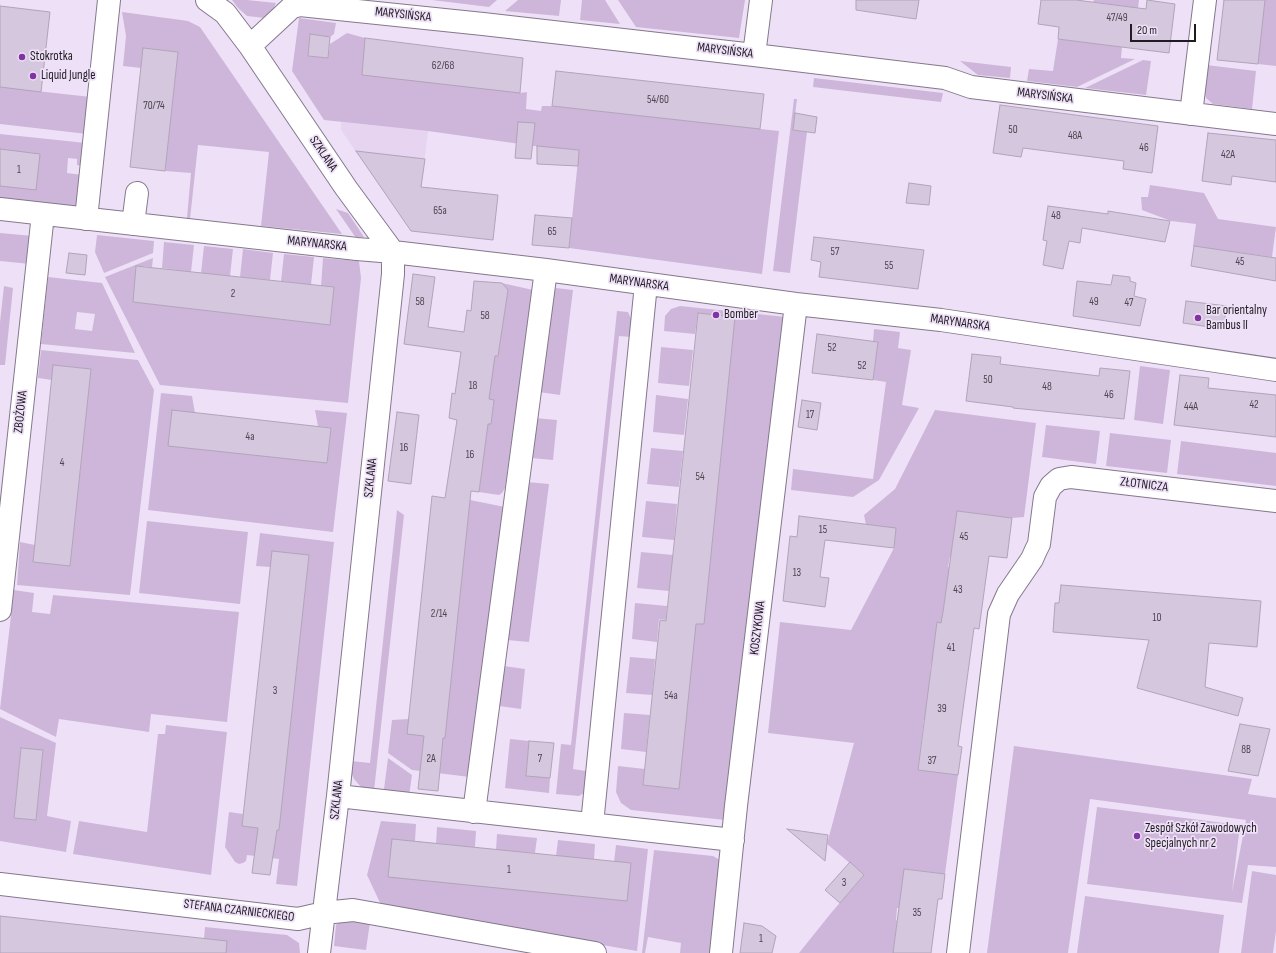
<!DOCTYPE html>
<meta charset="utf-8">
<style>
body{margin:0}
#map{position:relative;width:1276px;height:953px;overflow:hidden;background:#eee1f7;font-family:"Sofia Sans Condensed",sans-serif}
canvas{display:block}
.scale{position:absolute;left:1130px;top:24px;width:66px;height:18px;box-sizing:border-box;border:2px solid #201b23;border-top:0;padding-left:5px;font-size:12px;line-height:14px;white-space:nowrap;color:#201b23;-webkit-text-stroke:3px #eee1f7;paint-order:stroke}
</style>
<div id="map">
<canvas width="1276" height="953"></canvas>
<div class="scale">20 m</div>
</div>
<script>
const c = document.querySelector('canvas').getContext('2d');
c.lineJoin = 'round';
function fill(path, color) { c.fillStyle = color; c.fill(path, 'evenodd'); }
const shape = rows => new Path2D(rows.map(r => 'M' + r).join(''));
function strokePath(path, color, width, dash) { c.strokeStyle = color; c.lineWidth = width; c.lineCap = dash ? 'butt' : 'round'; c.setLineDash(dash || []); c.stroke(path); }
function drawText(font, color, halo, rows, align = 'center') {
  c.font = font + ' "Sofia Sans Condensed",sans-serif'; c.lineWidth = 3.5; c.setLineDash([]); c.textBaseline = 'middle'; c.strokeStyle = halo; c.fillStyle = color; for (const [text, x, y, turn = 0] of rows) {
    c.save(); c.translate(x, y); c.rotate((+turn || 0) * Math.PI / 180); c.textAlign = isNaN(turn) ? turn : align; if (halo) c.strokeText(text, 0, 0); c.fillText(text, 0, 0); c.restore();
  }
}
const built = shape([
 [341,122,428,131,416,232,411,231,341,130]
]);
const green = shape([
 [232,0,247,0,276,3,272,12,265,18,247,16,238,8],
 [432,0,497,0,489,7],
 [518,0,561,0,559,16,505,11],
 [582,0,605,0,620,24,580,20],
 [618,0,745,0,739,38,636,27],
 [1094,0,1139,0,1138,8,1093,2],
 [1265,0,1276,0,1276,66,1258,64],
 [122,12,181,20,188,21,200,27,342,234,261,226,269,152,198,145,190,219,187,218,191,173,165,171,178,52,143,48,141,68,123,66,126,36],
 [299,18,336,23,334,34,330,37,310,34,308,56,328,58,330,44,347,33,365,38,520,93,527,92,526,109,541,111,542,106,552,106,779,131,762,274,569,248,579,150,534,146,428,131,324,120,292,71],
 [1058,39,1122,47,1121,58,1135,59,1077,87,1027,81,1029,69,1053,71],
 [1143,60,1151,61,1146,95,1085,88],
 [960,61,1011,67,1010,78,978,75],
 [1206,65,1256,71,1252,109,1213,104,1206,98,1204,90],
 [814,78,943,93,941,102,813,87],
 [0,87,91,97,87,134,0,124],
 [794,99,797,99,793,130,807,132,790,273,773,271],
 [0,134,86,143,83,166,77,165,77,159,68,158,67,173,83,175,78,210,0,202],
 [1150,185,1204,193,1218,219,1276,227,1272,257,1193,246,1196,224,1171,221,1142,210,1141,197,1148,197],
 [336,209,348,213,364,237,356,238],
 [0,233,33,236,30,264,0,261],
 [97,235,154,241,153,253,104,273,95,252],
 [164,242,194,245,191,272,162,268],
 [204,246,233,249,230,276,201,273],
 [243,249,273,253,270,280,240,277],
 [284,254,314,257,311,285,281,281],
 [153,258,152,267,136,266,133,302,330,325,334,287,321,286,323,258,359,261,361,278,348,403,160,385,105,277],
 [48,277,102,283,135,353,41,344],
 [77,312,95,314,92,331,75,329],
 [502,283,533,290,505,488,502,493,499,495,479,492,488,424,491,424,494,400,489,399,480,354,498,356,508,290],
 [4,286,13,288,5,365,0,365,0,322],
 [556,288,573,290,560,395,539,392,551,291],
 [680,306,786,317,725,820,631,810,621,803,616,792,618,766,645,769,643,785,679,789,696,624,704,624,735,317,698,313,695,334,664,331,665,316,671,309],
 [617,311,628,312,632,321,631,337,619,336,573,769,586,771,584,793,579,796,556,794,561,744,571,745],
 [874,329,900,332,898,348,911,350,902,405,919,408,879,480,853,497,791,490,793,469,873,479,886,382,873,380,878,342,873,341],
 [661,347,693,350,689,386,658,383],
 [41,350,138,360,154,390,130,595,17,585,20,542,35,545,33,562,70,566,91,369,54,365,52,380,38,378],
 [1140,366,1170,370,1163,424,1134,420],
 [161,393,192,396,195,413,169,446,327,463,331,428,318,426,315,410,347,413,333,532,148,510],
 [656,395,688,399,684,435,653,432],
 [935,410,1036,423,1024,517,1012,518,957,511,951,556,950,556,948,567,950,567,943,612,941,623,937,622,933,663,931,663,930,674,931,675,925,719,924,719,918,770,958,775,945,874,905,869,899,908,897,908,896,920,897,921,893,953,799,953,831,913,864,875,827,844,854,743,768,733,780,622,851,630,894,548,896,529,866,525,864,515,895,489],
 [535,418,557,420,553,460,531,458],
 [1046,425,1100,431,1096,464,1042,457],
 [1110,433,1171,440,1167,473,1106,466],
 [1181,441,1276,453,1276,486,1177,474],
 [651,448,683,451,679,487,647,484],
 [527,482,549,484,529,642,507,640],
 [470,500,505,507,470,777,412,770,388,753,392,720,409,719,445,738],
 [423,749,442,751,440,768,421,766],
 [646,501,677,504,674,540,642,537],
 [397,510,404,515,374,791,361,787,354,779,350,770,351,761,370,763],
 [147,521,248,532,240,604,139,593],
 [260,533,334,542,297,886,276,884,279,859,247,855,246,861,243,863,239,864,235,862,225,847,229,812,243,814,242,826,279,830,309,556,270,567,256,566],
 [641,552,673,555,669,591,637,588],
 [14,590,34,593,32,612,50,614,53,595,239,612,227,722,151,714,149,732,59,719,56,737,0,709],
 [635,603,667,606,666,620,659,619,657,642,632,639],
 [630,657,655,659,652,695,626,693],
 [504,666,525,669,521,709,499,706],
 [624,713,650,715,646,752,621,749],
 [0,717,56,743,47,816,71,821,66,852,0,841],
 [21,748,43,751,36,820,14,818],
 [166,725,227,732,211,875,73,854,79,821,147,832,158,734,165,734],
 [510,739,529,741,526,775,550,778,549,793,505,788],
 [1014,746,1252,779,1248,794,1276,798,1276,867,1248,865,1242,903,1087,884,1097,807,1240,825,1232,892,1246,820,1090,799,1068,953,987,953],
 [388,758,412,775,409,796,388,794,384,789],
 [381,821,416,824,415,841,614,862,616,845,648,849,637,951,382,907,367,875],
 [437,827,476,831,475,847,436,844],
 [497,834,537,838,535,853,496,850],
 [558,840,595,844,594,860,556,856],
 [654,850,713,856,720,860,712,953,680,953,681,943,648,937,645,953,642,953],
 [1252,871,1276,875,1276,931,1273,953,1241,953],
 [1085,896,1224,915,1219,953,1077,953],
 [342,920,370,922,366,950,334,946,336,925],
 [205,927,287,935,299,943,300,953,220,953,204,939]
]);
const building = shape([
 [856,0,919,0,916,19,856,10,856,0],
 [1041,0,1076,0,1146,9,1147,0,1175,4,1169,53,1058,39,1059,27,1038,24,1041,0],
 [1224,0,1265,0,1258,64,1217,60,1224,0],
 [0,6,50,12,41,92,0,87,0,6],
 [310,34,330,37,328,58,308,56,310,34],
 [365,38,523,58,520,93,362,75,365,38],
 [143,48,178,52,165,171,130,167,143,48],
 [556,71,764,94,760,129,552,106,556,71],
 [1000,105,1158,126,1152,173,1123,169,1124,161,1023,148,1021,157,993,153,1000,105],
 [795,113,817,117,815,133,793,130,795,113],
 [518,122,535,123,531,159,515,158,518,122],
 [1208,133,1276,140,1276,182,1232,176,1231,185,1202,181,1208,133],
 [537,146,579,150,578,166,537,164,537,146],
 [0,149,40,154,36,190,0,186,0,149],
 [356,151,425,159,421,187,498,195,493,240,411,231,356,151],
 [909,183,931,186,929,205,906,203,909,183],
 [1048,206,1108,214,1108,211,1170,221,1165,242,1082,228,1080,243,1069,241,1063,269,1043,265,1047,241,1043,240,1048,206],
 [535,215,572,218,569,248,532,245,535,215],
 [814,237,924,250,918,289,819,277,821,262,811,260,814,237],
 [1194,246,1276,258,1276,281,1191,266,1194,246],
 [69,253,87,255,85,275,66,273,69,253],
 [136,266,334,287,330,325,133,302,136,266],
 [413,274,435,277,428,327,464,332,467,310,471,311,474,281,502,283,508,290,498,356,495,356,489,399,494,400,491,424,488,424,479,492,471,491,445,738,443,738,438,791,418,789,424,736,407,734,432,496,445,498,457,420,449,418,452,393,455,394,461,352,404,344,413,274],
 [1113,275,1130,277,1130,281,1136,283,1134,296,1146,299,1140,326,1073,316,1077,281,1111,285,1113,275],
 [1186,301,1227,306,1223,329,1183,323,1186,301],
 [698,313,735,317,704,624,696,624,679,789,643,785,660,620,666,621,698,313],
 [817,334,878,342,873,380,812,373,817,334],
 [972,354,1001,357,1000,364,1099,376,1100,368,1130,371,1124,419,1013,408,1013,407,966,401,972,354],
 [53,365,91,369,70,566,33,562,53,365],
 [1180,375,1209,378,1208,388,1276,395,1276,437,1174,425,1180,375],
 [802,400,821,403,817,430,798,427,802,400],
 [172,410,331,428,327,463,168,446,172,410],
 [397,412,419,415,411,484,388,481,397,412],
 [957,511,1012,518,1007,558,989,556,979,629,974,628,958,746,962,747,958,775,918,770,937,622,941,623,943,612,957,511],
 [799,516,896,528,894,548,825,540,820,577,829,578,825,607,783,601,790,536,797,537,799,516],
 [272,551,309,555,279,830,277,830,270,875,252,873,258,828,242,826,272,551],
 [1061,585,1261,601,1257,647,1209,643,1205,687,1243,698,1238,716,1137,688,1149,640,1053,632,1055,603,1059,603,1061,585],
 [1240,724,1270,729,1258,776,1228,771,1240,724],
 [529,741,554,743,550,778,526,776,529,741],
 [21,748,43,750,36,820,14,818,21,748],
 [787,829,828,835,825,861,787,829],
 [392,839,631,863,627,901,388,877,392,839],
 [850,862,864,875,840,903,825,890,850,862],
 [904,869,945,874,942,899,938,899,931,953,893,953,904,869],
 [0,916,227,941,226,953,0,953,0,916],
 [744,923,762,926,776,936,772,953,740,953,744,923]
]);
const minor = shape([
 [207,0,225,13,250,46,346,188,393,252,393,274,338,796,319,953],
 [250,46,292,7,300,5,483,24,754,55,945,78,971,87,1276,124],
 [754,55,761,0],
 [1191,114,1205,0],
 [0,209,357,249,393,252,546,270,796,304,941,320,1276,370],
 [86,219,109,0],
 [133,224,137,193],
 [0,610,43,214],
 [338,796,733,840],
 [474,812,546,270],
 [592,824,646,284],
 [0,884,298,919,324,913,353,910,595,953],
 [721,953,736,806,796,304],
 [958,953,999,614,1008,594,1032,559,1036,550,1039,544,1045,497,1051,486,1059,479,1071,477,1276,501]
]);
const markers = [
 [22,57,4,"#8133a4"],
 [33,76,4,"#8133a4"],
 [716,315,4,"#8133a4"],
 [1198,318,4,"#8133a4"],
 [1137,836,4,"#8133a4"]
];
const numberNames = [
 ["47/49",1117,18],
 ["62/68",443,66],
 ["54/60",658,100],
 ["70/74",154,106],
 ["50",1013,130],
 ["48A",1075,136],
 ["46",1144,148],
 ["42A",1228,155],
 ["1",19,170],
 ["65a",440,211],
 ["48",1056,216],
 ["65",552,232],
 ["57",835,252],
 ["45",1240,262],
 ["55",889,266],
 ["2",233,294],
 ["58",420,302],
 ["49",1094,302],
 ["47",1129,303],
 ["58",485,316],
 ["52",832,348],
 ["52",862,366],
 ["50",988,380],
 ["18",473,386],
 ["48",1047,387],
 ["46",1109,395],
 ["42",1254,405],
 ["44A",1191,407],
 ["17",810,415],
 ["4a",250,437],
 ["16",404,448],
 ["16",470,455],
 ["4",62,463],
 ["54",700,477],
 ["15",823,530],
 ["45",964,537],
 ["13",797,573],
 ["43",958,590],
 ["2/14",439,614],
 ["10",1157,618],
 ["41",951,648],
 ["3",275,691],
 ["54a",671,696],
 ["39",942,709],
 ["8B",1246,750],
 ["2A",431,759],
 ["7",540,759],
 ["37",932,761],
 ["1",509,870],
 ["3",844,883],
 ["35",917,913],
 ["1",761,939]
];
const streetNames = [
 ["MARYSIŃSKA",403,15,6],
 ["MARYSIŃSKA",725,51,7],
 ["MARYSIŃSKA",1045,96,7],
 ["SZKLANA",323,154,56],
 ["MARYNARSKA",317,244,6],
 ["MARYNARSKA",639,283,8],
 ["MARYNARSKA",960,323,8],
 ["ZBOŻOWA",21,412,-84],
 ["SZKLANA",371,478,-84],
 ["ZŁOTNICZA",1144,485,7],
 ["KOSZYKOWA",758,628,-83],
 ["SZKLANA",337,800,-84],
 ["STEFANA CZARNIECKIEGO",239,911,7]
];
const poiNames = [
 ["Stokrotka",30,57],
 ["Liquid Jungle",41,76],
 ["Bar orientalny",1206,311],
 ["Bambus II",1206,326],
 ["Bomber",724,315],
 ["Zespół Szkół Zawodowych",1145,829],
 ["Specjalnych nr 2",1145,844]
];
fill(built, '#e6d4f0');
fill(green, '#ceb6db');
fill(building, '#d5c7dd');
strokePath(building, '#b1a3b8', 1);
strokePath(minor, '#84788c', 24);
strokePath(minor, '#fff', 22);
for (const [x, y, r, color] of markers) { const dot = new Path2D(); dot.arc(x, y, r, 0, 2 * Math.PI); c.fillStyle = color; c.fill(dot); strokePath(dot, '#eee1f7', 1.5); }
drawText('11px', '#4d4652', null, numberNames);
drawText('13px', '#201b23', '#eee1f7', streetNames);
drawText('13px', '#201b23', '#eee1f7', poiNames, 'left');
</script>
